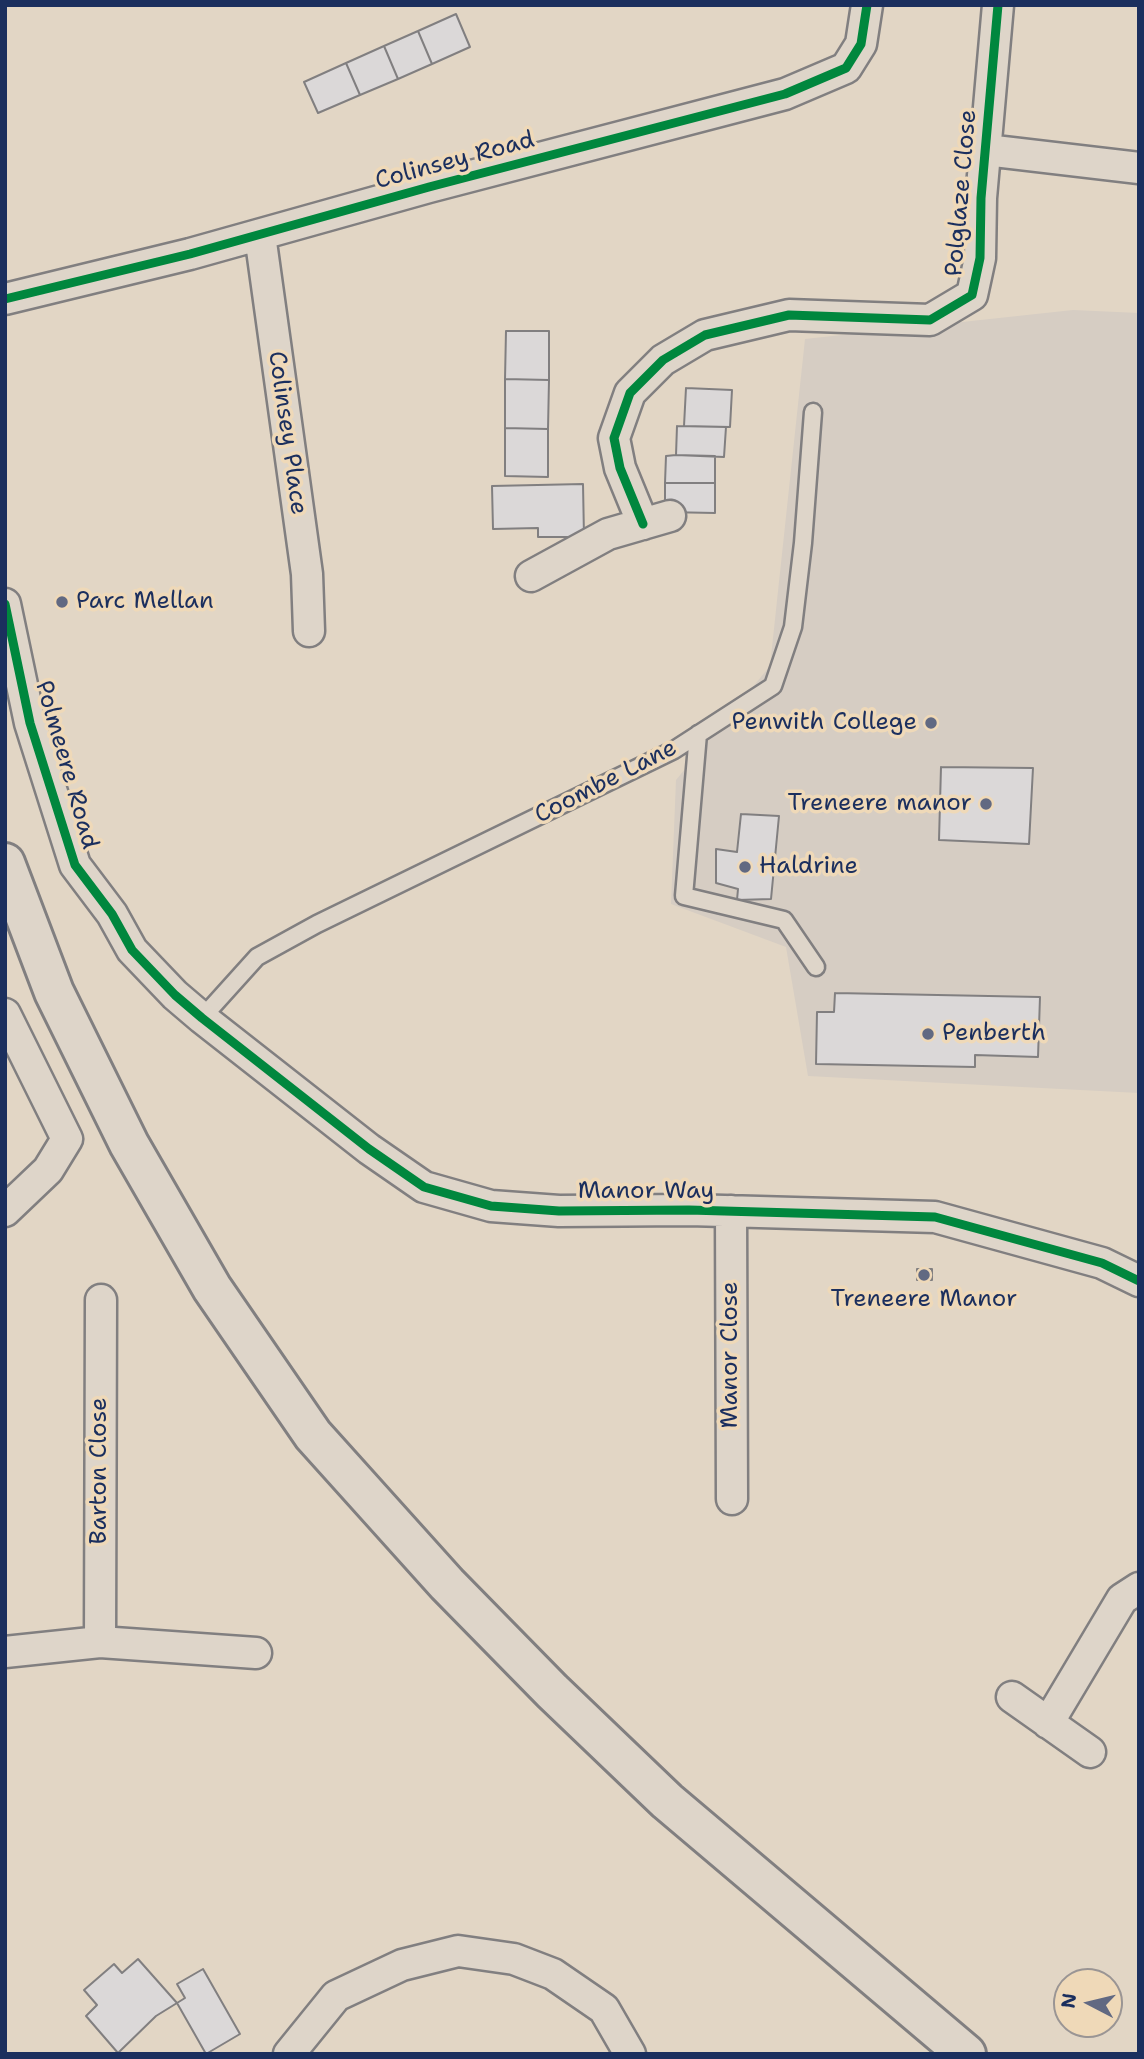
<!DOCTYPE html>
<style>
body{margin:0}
#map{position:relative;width:1144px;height:2059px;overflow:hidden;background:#e2d6c5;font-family:"Shantell Sans",sans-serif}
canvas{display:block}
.frame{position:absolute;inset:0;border:7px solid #1b2f5e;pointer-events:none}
.north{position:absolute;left:1053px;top:1968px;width:70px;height:70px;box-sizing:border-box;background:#efd9b8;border:2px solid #9a9594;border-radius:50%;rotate:277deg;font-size:19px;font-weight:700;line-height:28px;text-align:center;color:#1b2f5e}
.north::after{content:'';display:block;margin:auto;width:24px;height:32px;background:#616982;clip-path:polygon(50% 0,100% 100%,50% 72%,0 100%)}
</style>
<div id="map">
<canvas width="1144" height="2059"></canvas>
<div class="frame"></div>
<div class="north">N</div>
</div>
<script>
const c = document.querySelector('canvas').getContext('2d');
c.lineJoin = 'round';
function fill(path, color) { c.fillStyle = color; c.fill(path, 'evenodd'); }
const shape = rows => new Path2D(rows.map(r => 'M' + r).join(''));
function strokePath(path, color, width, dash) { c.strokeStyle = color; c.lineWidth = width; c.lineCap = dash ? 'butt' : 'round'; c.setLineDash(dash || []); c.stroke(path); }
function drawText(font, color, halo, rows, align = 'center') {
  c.font = font + ' "Shantell Sans",sans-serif'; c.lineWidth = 7; c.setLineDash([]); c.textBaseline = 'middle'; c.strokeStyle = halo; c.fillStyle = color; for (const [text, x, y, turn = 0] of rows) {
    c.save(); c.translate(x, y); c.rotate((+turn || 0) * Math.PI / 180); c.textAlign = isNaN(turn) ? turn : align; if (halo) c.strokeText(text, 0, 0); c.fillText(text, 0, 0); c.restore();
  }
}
const built = shape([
 [1073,310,1139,313,1139,1093,808,1076,786,947,671,904,676,780,770,666,805,339]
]);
const building = shape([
 [456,14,470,47,432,64,418,31,456,14],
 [418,31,432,64,398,79,384,46,418,31],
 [384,46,398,79,360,95,346,63,384,46],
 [346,63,360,95,318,113,304,82,346,63],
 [506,331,549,331,549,380,505,379,506,331],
 [505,379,549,380,548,429,505,428,505,379],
 [686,388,732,390,730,427,684,426,686,388],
 [677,426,726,427,724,457,676,455,677,426],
 [505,428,548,429,548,477,505,476,505,428],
 [676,455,715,456,715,483,665,483,666,456,676,455],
 [665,483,715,483,715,513,665,512,665,483],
 [583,484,584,537,538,537,538,528,493,529,492,486,583,484],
 [941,767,1033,768,1029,844,939,840,941,767],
 [741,814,779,816,771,899,737,900,738,889,716,883,716,849,737,852,741,814],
 [835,993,1040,997,1038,1057,975,1055,975,1067,816,1064,817,1012,834,1012,835,993],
 [917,1269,932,1269,932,1280,917,1280,917,1269],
 [138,1959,177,2003,156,2016,118,2053,86,2016,97,2005,84,1990,114,1964,122,1973,138,1959],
 [203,1969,240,2034,206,2054,177,2003,185,1998,177,1984,203,1969]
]);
const lane = shape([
 [698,734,684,896,784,920,816,967],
 [202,1018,257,957,317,924,674,750,773,686,793,627,803,543,813,412]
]);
const street = shape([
 [986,150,1139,168],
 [260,235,307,574,309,631],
 [5,299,190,254,429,187,785,94,846,68,861,44,867,5],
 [643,524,620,468,614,438,630,393,663,360,705,335,789,315,930,320,972,295,980,258,981,198,998,5],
 [531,576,608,534,670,516],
 [5,604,30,723,75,865,112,914,132,950,175,995,202,1018,369,1149,424,1187,491,1206,559,1211,689,1210,935,1217,1102,1263,1139,1281],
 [5,1014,67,1139,48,1170,5,1211],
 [731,1211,732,1499],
 [100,1642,256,1653],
 [5,1652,100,1642,101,1300],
 [1012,1697,1090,1752],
 [1048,1723,1122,1599,1139,1588],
 [289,2054,336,1996,402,1965,458,1951,514,1959,553,1974,604,2009,630,2054]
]);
const highway = shape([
 [5,863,54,992,129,1144,212,1288,313,1435,447,1584,552,1691,667,1801,966,2054]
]);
const cycleway = shape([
 [5,299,190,254,429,187,785,94,846,68,861,44,867,5],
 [643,524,620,468,614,438,630,393,663,360,705,335,789,315,930,320,972,295,980,258,981,198,998,5],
 [5,604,30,723,75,865,112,914,132,950,175,995,202,1018,369,1149,424,1187,491,1206,559,1211,689,1210,935,1217,1102,1263,1139,1281]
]);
const markers = [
 [62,602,7,"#616982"],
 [931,723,7,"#616982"],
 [986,804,7,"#616982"],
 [745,867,7,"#616982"],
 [928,1034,7,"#616982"],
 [924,1275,7,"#616982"]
];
const streetNames = [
 ["Colinsey Road",455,161,-15],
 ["Polglaze Close",962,193,-85],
 ["Colinsey Place",287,433,82],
 ["Polmeere Road",66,765,74],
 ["Coombe Lane",606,782,-27],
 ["Manor Way",646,1192],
 ["Manor Close",731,1355,-90],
 ["Barton Close",100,1471,-90]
];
const poiNames = [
 ["Parc Mellan",76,602],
 ["Penwith College",917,723,"right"],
 ["Treneere manor",972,804,"right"],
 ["Haldrine",759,867],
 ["Penberth",942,1034],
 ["Treneere Manor",924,1300,"center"]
];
fill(built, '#d6cdc3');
fill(building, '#dbd8d8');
strokePath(building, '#817f80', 2);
strokePath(lane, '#817f80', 21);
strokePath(street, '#817f80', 35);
strokePath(highway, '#817f80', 44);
strokePath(lane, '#ded5c9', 16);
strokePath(street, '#ded5c9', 30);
strokePath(highway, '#ded5c9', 38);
strokePath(cycleway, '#00873e', 9);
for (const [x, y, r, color] of markers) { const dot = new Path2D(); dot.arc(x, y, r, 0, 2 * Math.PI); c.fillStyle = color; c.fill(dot); strokePath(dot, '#efd9b8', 2.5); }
drawText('24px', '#1b2f5e', '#efd9b8', streetNames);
drawText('24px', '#1b2f5e', '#efd9b8', poiNames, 'left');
</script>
